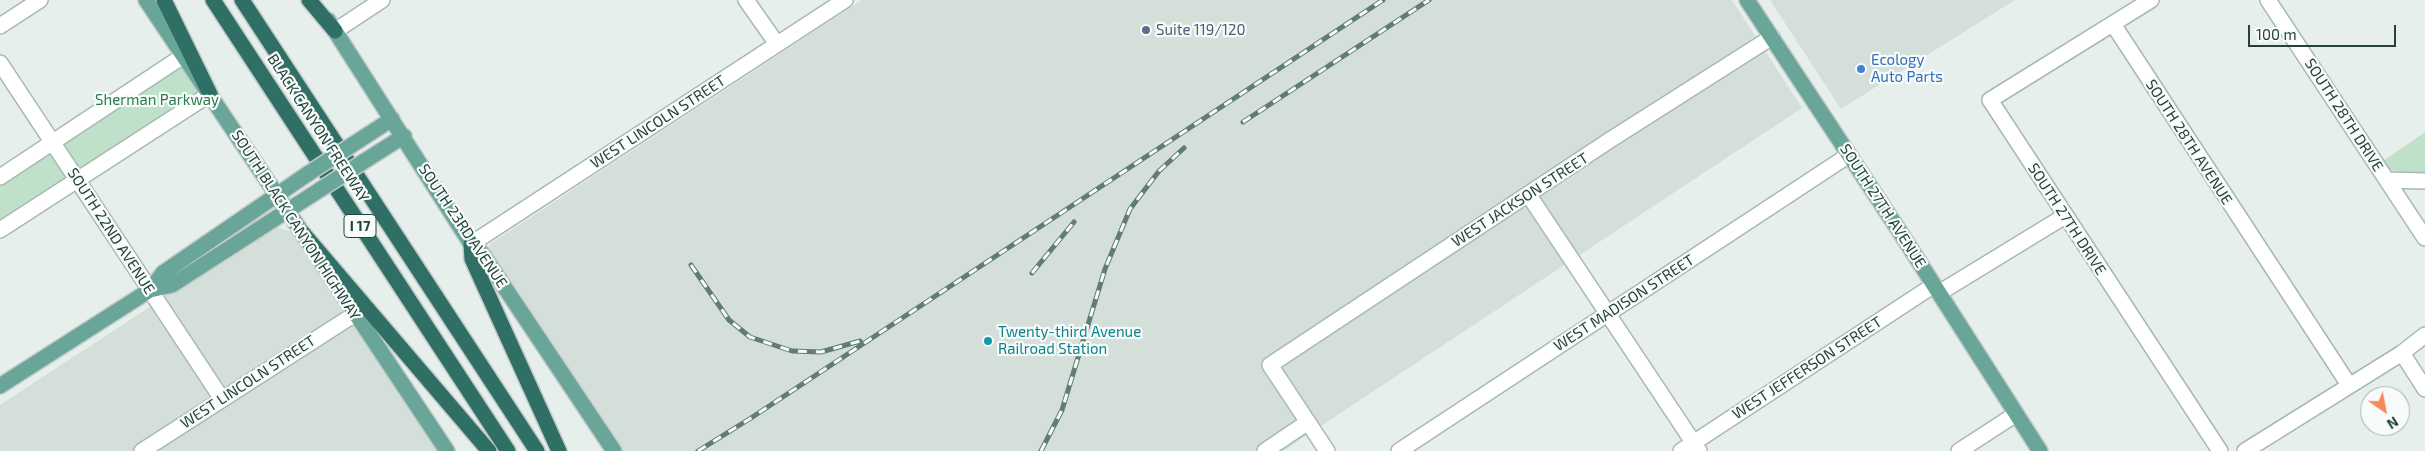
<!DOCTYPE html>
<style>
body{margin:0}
#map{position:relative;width:2425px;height:451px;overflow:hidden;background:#e6efeb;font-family:"Exo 2",sans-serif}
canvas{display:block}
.north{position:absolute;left:2360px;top:386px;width:50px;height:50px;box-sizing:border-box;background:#f7fbf9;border:1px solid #a3b1ad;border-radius:50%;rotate:147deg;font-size:14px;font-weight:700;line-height:20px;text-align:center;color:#24423b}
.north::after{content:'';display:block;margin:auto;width:18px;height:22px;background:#f5895e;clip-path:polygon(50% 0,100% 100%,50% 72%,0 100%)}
.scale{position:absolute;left:2248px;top:25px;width:148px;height:22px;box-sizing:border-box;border:2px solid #24423b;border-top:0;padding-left:6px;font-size:15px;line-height:18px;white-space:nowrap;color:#24423b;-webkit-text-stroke:4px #f7fbf9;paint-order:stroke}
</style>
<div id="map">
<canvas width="2425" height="451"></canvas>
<div class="north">N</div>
<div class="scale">100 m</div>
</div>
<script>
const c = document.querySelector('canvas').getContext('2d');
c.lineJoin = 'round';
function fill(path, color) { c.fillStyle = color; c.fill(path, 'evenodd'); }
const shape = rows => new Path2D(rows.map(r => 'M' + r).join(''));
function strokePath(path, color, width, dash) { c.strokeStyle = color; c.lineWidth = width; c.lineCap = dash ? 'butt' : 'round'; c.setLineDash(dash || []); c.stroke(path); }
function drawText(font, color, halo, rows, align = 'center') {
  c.font = font + ' "Exo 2",sans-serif'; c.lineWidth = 4.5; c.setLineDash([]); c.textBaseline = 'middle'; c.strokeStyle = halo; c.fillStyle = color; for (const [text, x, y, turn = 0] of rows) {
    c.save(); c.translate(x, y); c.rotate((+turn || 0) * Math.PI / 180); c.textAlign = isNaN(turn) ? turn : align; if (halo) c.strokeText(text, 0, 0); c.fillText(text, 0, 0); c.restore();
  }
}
const built = shape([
 [862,0,1732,0,1802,108,1283,451,619,451,490,255,488,249,490,244],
 [1770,0,2015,0,1841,109],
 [276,227,292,232,298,240,440,451,0,451,0,405,269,229]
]);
const green = shape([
 [181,65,199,94,81,171,78,169,63,143],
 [2425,132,2425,174,2390,170,2385,167,2382,162],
 [47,152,51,153,67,181,0,226,0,181]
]);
const minor = shape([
 [746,0,777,44],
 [2151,0,1990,100,2220,451],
 [2268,0,2425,238],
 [2113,24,2349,385],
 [0,26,40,0],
 [335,31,382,0],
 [0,63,222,399],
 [0,177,183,56],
 [2387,180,2425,181],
 [1528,194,1699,451],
 [0,230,210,94],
 [471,244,845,0],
 [1939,293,2065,216],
 [2402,353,2425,389],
 [142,451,355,314],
 [1265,451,1308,422],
 [1327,451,1270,365,1610,140,1772,37],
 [1399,451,1849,155],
 [1681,451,1934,285],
 [1959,451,2016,414],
 [2245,451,2402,353,2425,335]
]);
const major = shape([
 [146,0,309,243],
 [1747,0,1900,232,2040,451],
 [328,20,471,244,481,252,614,451],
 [352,145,392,119],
 [363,162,404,136],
 [322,263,447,451],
 [150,290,172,285,321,189],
 [0,386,150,290,163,273,309,173]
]);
const highway = shape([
 [164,0,210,94],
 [213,0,508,451],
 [242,0,537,451],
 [309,0,335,31],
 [302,232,489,451],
 [471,244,472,259,559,451]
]);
const rail = shape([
 [1243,122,1429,0],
 [691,265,729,320,750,337,792,351,821,352,860,341],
 [1032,273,1074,222],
 [698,451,751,418,1383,0],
 [1041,451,1062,410,1105,269,1130,209,1159,171,1184,148]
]);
const majorBridge = shape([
 [309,173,352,145],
 [321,189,363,162]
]);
const markers = [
 [1146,30,5,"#5c6f8a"],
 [1861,69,5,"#3f7fe0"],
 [988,341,5,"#0f9aa8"]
];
const shields = [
 [360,226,32]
];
const shieldNames = [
 ["I 17",360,226]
];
const serviceNames = [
 ["Suite 119/120",1156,30]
];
const shopNames = [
 ["Ecology",1871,60],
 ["Auto Parts",1871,77]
];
const parkNames = [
 ["Sherman Parkway",157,100]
];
const streetNames = [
 ["SOUTH 28TH DRIVE",2344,115,57],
 ["WEST LINCOLN STREET",658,122,-33],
 ["BLACK CANYON FREEWAY",318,128,57],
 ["SOUTH 28TH AVENUE",2189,142,57],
 ["WEST JACKSON STREET",1520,200,-33],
 ["SOUTH 27TH AVENUE",1883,206,57],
 ["SOUTH 27TH DRIVE",2067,219,57],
 ["SOUTH BLACK CANYON HIGHWAY",296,225,57],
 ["SOUTH 23RD AVENUE",463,226,56],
 ["SOUTH 22ND AVENUE",111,231,57],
 ["WEST MADISON STREET",1624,303,-33],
 ["WEST JEFFERSON STREET",1807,368,-33],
 ["WEST LINCOLN STREET",248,382,-33]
];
const cultureNames = [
 ["Twenty-third Avenue",998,332],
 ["Railroad Station",998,349]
];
fill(built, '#d4dfda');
fill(green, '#bfe0c9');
strokePath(minor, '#a8b8b3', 18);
strokePath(major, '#c2cac8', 18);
strokePath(highway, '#c2cac8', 18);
strokePath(minor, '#fff', 15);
strokePath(major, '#69a598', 15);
strokePath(highway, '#2f6f65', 15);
strokePath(rail, '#5f7d76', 5);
strokePath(rail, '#f7fbf9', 3, [9]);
strokePath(majorBridge, '#c2cac8', 18, []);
strokePath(majorBridge, '#69a598', 15);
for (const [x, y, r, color] of markers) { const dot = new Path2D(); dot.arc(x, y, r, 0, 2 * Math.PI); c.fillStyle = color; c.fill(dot); strokePath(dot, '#f7fbf9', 2); }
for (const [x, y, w] of shields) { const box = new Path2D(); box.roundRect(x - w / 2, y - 11.5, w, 23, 4); c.fillStyle = '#f7fbf9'; c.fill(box); strokePath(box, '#24423b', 1); }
drawText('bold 14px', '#24423b', null, shieldNames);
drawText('15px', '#4e5e75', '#f7fbf9', serviceNames, 'left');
drawText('15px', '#366cbe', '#f7fbf9', shopNames, 'left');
drawText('15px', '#2c7a4e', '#f7fbf9', parkNames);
drawText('15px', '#24423b', '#f7fbf9', streetNames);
drawText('15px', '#0d838f', '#f7fbf9', cultureNames, 'left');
</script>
